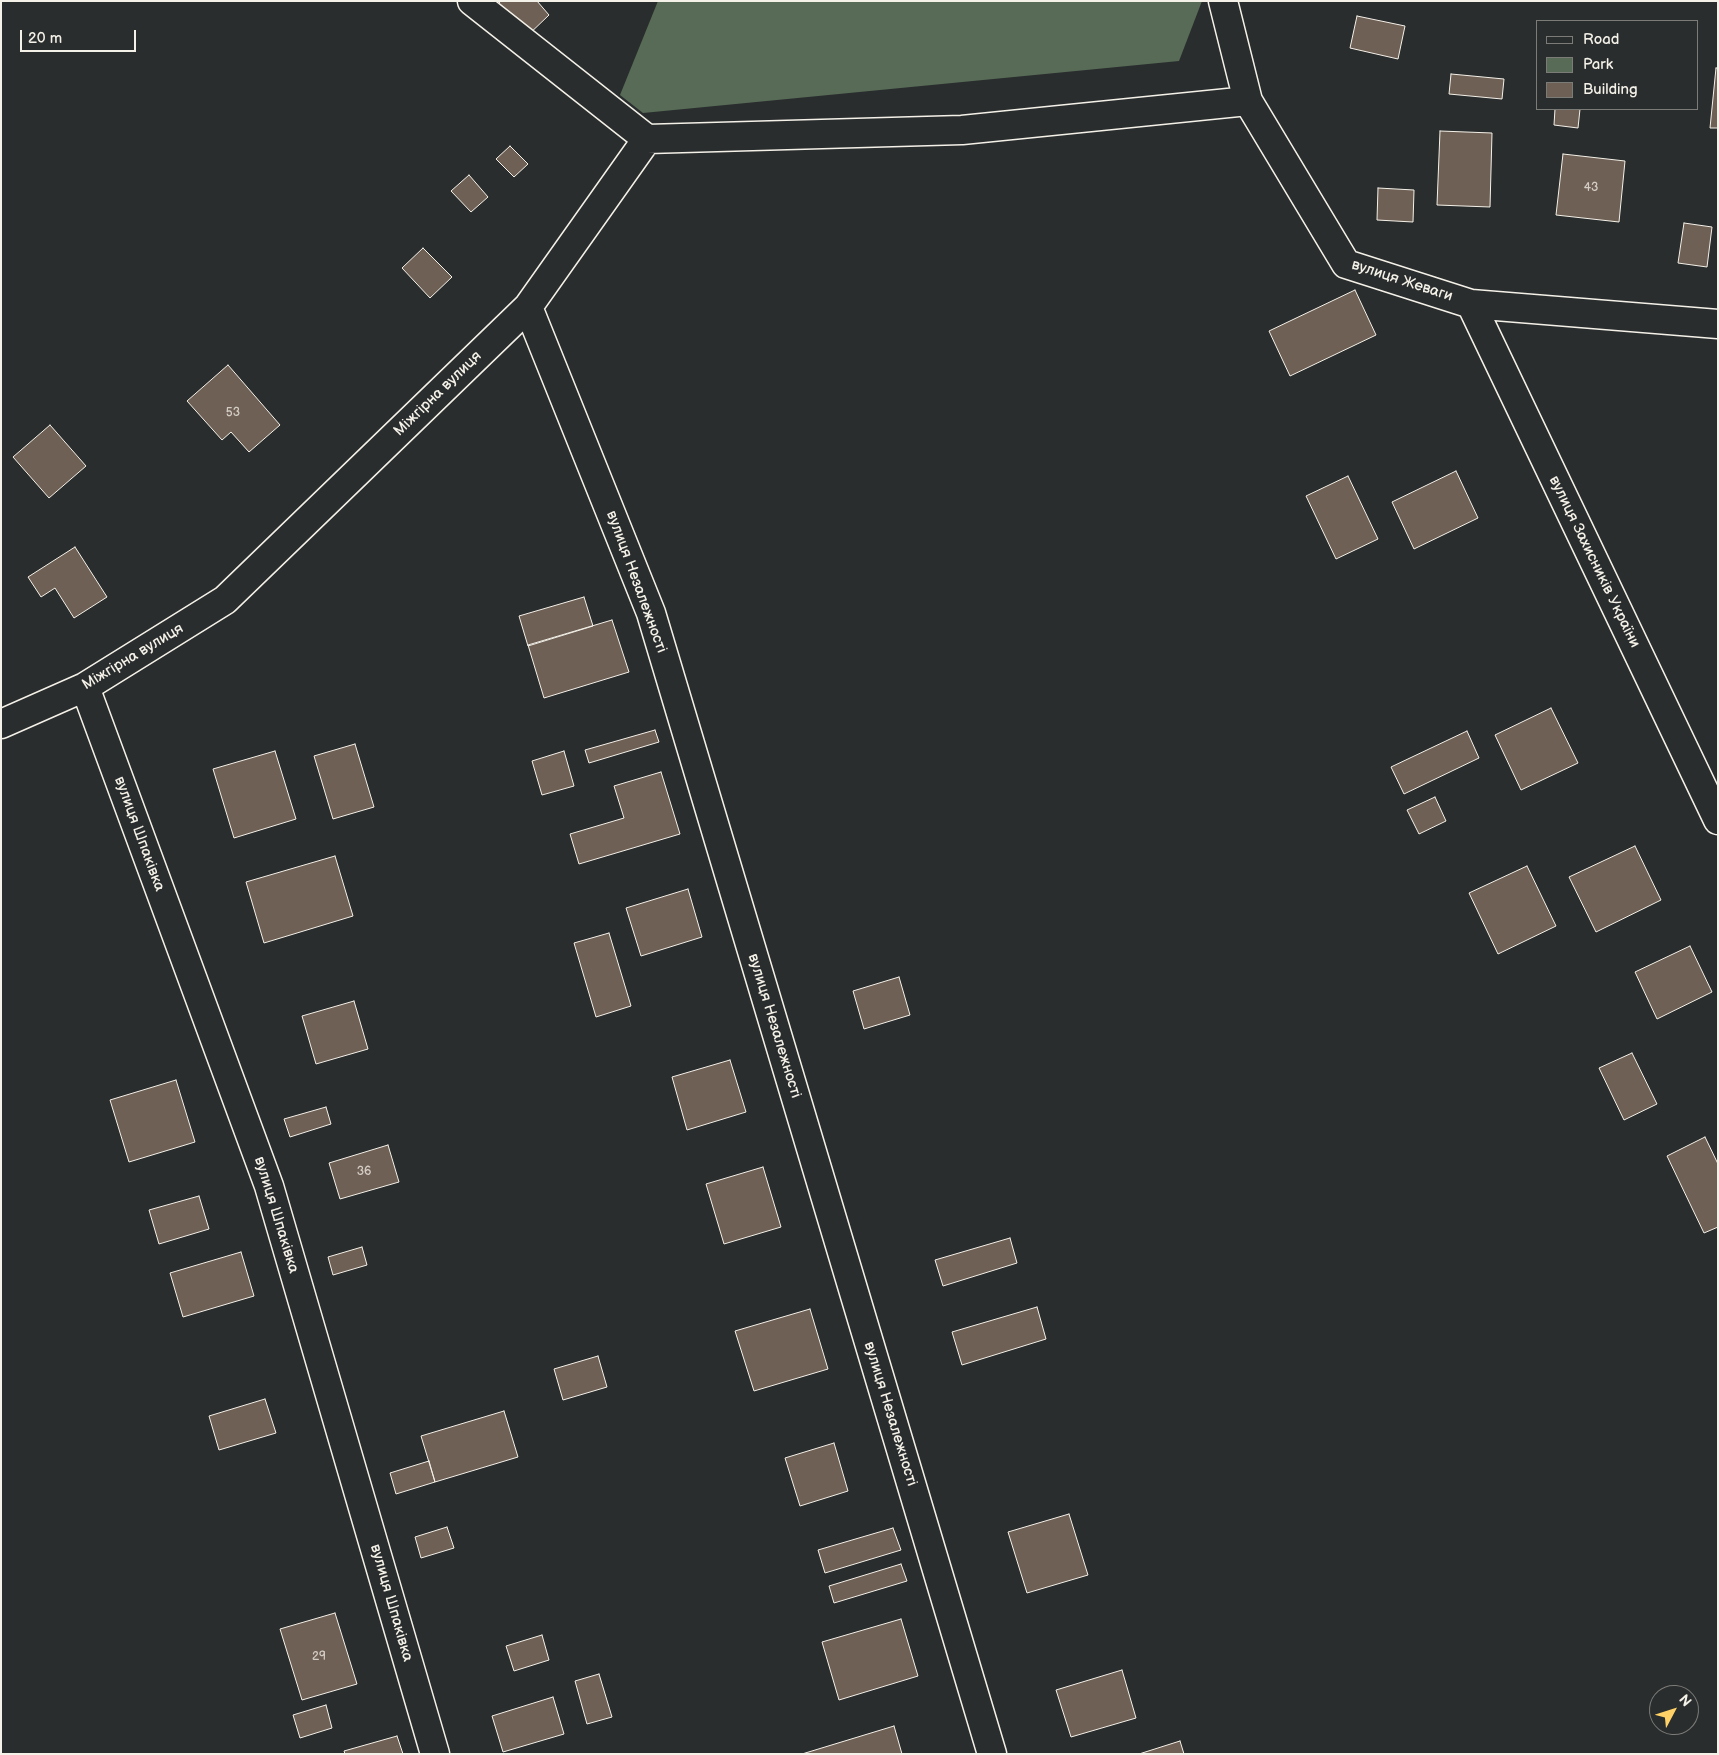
<!DOCTYPE html>
<meta charset="utf-8">
<style>
body{margin:0}
#map{position:relative;width:1719px;height:1755px;overflow:hidden;background:#2a2d2e;font-family:"Balsamiq Sans",sans-serif}
canvas{display:block}
.frame{position:absolute;inset:0;border:2px solid #f4f1e8;pointer-events:none}
.legend{position:absolute;left:1536px;top:20px;width:162px;height:90px;box-sizing:border-box;background:#2a2d2e;border:1px solid #7b7b78;margin:0;padding:6px 9px;list-style:none;font-size:15px;color:#f4f1e8}
.legend li{display:flex;align-items:center;gap:10px;height:25px}
.legend b{width:25px;border:1px solid #7b7b78}
.north{position:absolute;left:1649px;top:1685px;width:50px;height:50px;box-sizing:border-box;background:#2a2d2e;border:1px solid #7b7b78;border-radius:50%;rotate:50deg;font-size:14px;font-weight:700;line-height:20px;text-align:center;color:#f4f1e8}
.north::after{content:'';display:block;margin:auto;width:18px;height:22px;background:#ffd166;clip-path:polygon(50% 0,100% 100%,50% 72%,0 100%)}
.scale{position:absolute;left:20px;top:30px;width:116px;height:22px;box-sizing:border-box;border:2px solid #f4f1e8;border-top:0;padding-left:6px;font-size:15px;line-height:18px;white-space:nowrap;color:#f4f1e8;-webkit-text-stroke:4px #2a2d2e;paint-order:stroke}
</style>
<div id="map">
<canvas width="1719" height="1755"></canvas>
<div class="frame"></div>
<ul class="legend">
<li><b style="height:6px;background:#2a2d2e"></b>Road</li>
<li><b style="height:14px;background:#576b56"></b>Park</li>
<li><b style="height:14px;background:#6f6056"></b>Building</li>
</ul>
<div class="north">N</div>
<div class="scale">20 m</div>
</div>
<script>
const c = document.querySelector('canvas').getContext('2d');
c.lineJoin = 'round';
function fill(path, color) { c.fillStyle = color; c.fill(path, 'evenodd'); }
const shape = rows => new Path2D(rows.map(r => 'M' + r).join(''));
function strokePath(path, color, width, dash) { c.strokeStyle = color; c.lineWidth = width; c.lineCap = dash ? 'butt' : 'round'; c.setLineDash(dash || []); c.stroke(path); }
function drawText(font, color, halo, rows, align = 'center') {
  c.font = font + ' "Balsamiq Sans",sans-serif'; c.lineWidth = 4; c.setLineDash([]); c.textBaseline = 'middle'; c.strokeStyle = halo; c.fillStyle = color; for (const [text, x, y, turn = 0] of rows) {
    c.save(); c.translate(x, y); c.rotate((+turn || 0) * Math.PI / 180); c.textAlign = isNaN(turn) ? turn : align; if (halo) c.strokeText(text, 0, 0); c.fillText(text, 0, 0); c.restore();
  }
}
const green = shape([
 [658,1,1202,1,1179,61,643,113,620,95]
]);
const building = shape([
 [501,1,537,1,549,15,524,39,494,8,501,1],
 [1357,16,1405,26,1398,59,1350,48,1357,16],
 [1716,68,1718,68,1718,128,1710,128,1716,68],
 [1451,74,1504,79,1502,99,1449,94,1451,74],
 [1555,109,1580,109,1578,128,1554,125,1555,109],
 [1440,131,1492,133,1490,207,1437,205,1440,131],
 [510,146,528,164,514,177,496,159,510,146],
 [1563,154,1625,161,1619,222,1556,215,1563,154],
 [469,175,488,197,471,212,451,191,469,175],
 [1378,188,1414,190,1413,222,1377,220,1378,188],
 [1684,223,1712,227,1707,267,1678,263,1684,223],
 [423,248,452,277,430,298,402,268,423,248],
 [1355,290,1376,335,1290,376,1269,331,1355,290],
 [228,365,280,425,249,452,231,432,222,440,187,401,228,365],
 [50,425,86,466,49,498,13,457,50,425],
 [1456,471,1478,518,1414,549,1392,502,1456,471],
 [1348,476,1378,539,1336,559,1306,496,1348,476],
 [75,547,107,597,74,618,55,588,41,597,28,577,75,547],
 [584,597,593,626,528,646,519,616,584,597],
 [612,620,629,672,544,698,528,645,612,620],
 [1551,708,1578,763,1521,790,1495,735,1551,708],
 [655,730,659,742,589,763,585,750,655,730],
 [1467,731,1479,758,1404,794,1391,767,1467,731],
 [355,744,374,807,333,819,314,756,355,744],
 [275,751,296,819,234,838,213,769,275,751],
 [564,751,574,786,542,795,532,761,564,751],
 [661,772,680,834,579,864,570,834,624,818,614,786,661,772],
 [1435,797,1446,821,1419,834,1407,810,1435,797],
 [1635,846,1661,900,1596,932,1569,877,1635,846],
 [335,856,353,916,264,943,246,882,335,856],
 [1527,866,1556,926,1498,954,1469,893,1527,866],
 [688,889,702,937,641,956,626,908,688,889],
 [609,933,631,1006,596,1017,574,943,609,933],
 [1690,946,1712,992,1657,1019,1635,972,1690,946],
 [899,977,910,1015,864,1029,853,991,899,977],
 [354,1001,368,1049,316,1064,302,1016,354,1001],
 [1632,1053,1657,1104,1624,1120,1599,1068,1632,1053],
 [730,1060,746,1112,687,1130,672,1077,730,1060],
 [176,1080,195,1142,129,1162,110,1100,176,1080],
 [326,1107,331,1124,290,1137,284,1119,326,1107],
 [1705,1137,1718,1164,1718,1227,1704,1233,1667,1156,1705,1137],
 [388,1145,399,1182,340,1199,329,1163,388,1145],
 [763,1167,781,1227,724,1244,706,1184,763,1167],
 [199,1196,209,1229,159,1244,149,1210,199,1196],
 [1010,1238,1017,1263,943,1286,935,1260,1010,1238],
 [362,1247,367,1265,333,1275,328,1257,362,1247],
 [241,1252,254,1296,183,1317,170,1273,241,1252],
 [1037,1307,1046,1339,962,1365,952,1332,1037,1307],
 [810,1309,828,1369,754,1391,735,1331,810,1309],
 [598,1356,607,1387,563,1400,554,1369,598,1356],
 [265,1399,276,1433,219,1450,209,1416,265,1399],
 [504,1411,518,1457,435,1482,421,1436,504,1411],
 [834,1443,848,1491,800,1506,785,1458,834,1443],
 [429,1461,435,1482,396,1494,390,1473,429,1461],
 [1069,1514,1088,1575,1027,1593,1008,1532,1069,1514],
 [447,1527,454,1548,421,1558,415,1537,447,1527],
 [893,1528,901,1550,825,1573,818,1550,893,1528],
 [901,1564,907,1581,834,1603,829,1586,901,1564],
 [335,1613,357,1684,302,1700,280,1629,335,1613],
 [901,1619,918,1676,839,1700,822,1642,901,1619],
 [542,1635,549,1660,514,1671,506,1646,542,1635],
 [1122,1670,1136,1718,1071,1737,1056,1690,1122,1670],
 [599,1674,612,1717,587,1724,575,1681,599,1674],
 [553,1697,564,1734,503,1752,492,1716,553,1697],
 [326,1705,332,1728,300,1738,293,1715,326,1705],
 [894,1726,902,1754,802,1754,894,1726],
 [397,1736,403,1754,345,1754,344,1751,397,1736],
 [1180,1741,1184,1754,1139,1754,1180,1741]
]);
const minor = shape([
 [1223,1,1248,101,1346,264,1471,304,1718,324],
 [647,139,962,130,1248,101],
 [1471,304,1718,820],
 [528,307,651,613,992,1754],
 [85,687,269,1186,435,1754],
 [1,724,85,687,225,600,528,307,647,139,472,1]
]);
const numberNames = [
 ["43",1591,188],
 ["53",233,413],
 ["36",364,1172],
 ["29",319,1657]
];
const streetNames = [
 ["вулиця Жеваги",1402,281,18],
 ["Міжгірна вулиця",438,394,-44],
 ["вулиця Захисників України",1594,562,64],
 ["вулиця Незалежності",636,582,70],
 ["Міжгірна вулиця",133,657,-31],
 ["вулиця Шпаківка",139,834,70],
 ["вулиця Незалежності",774,1026,73],
 ["вулиця Шпаківка",276,1215,73],
 ["вулиця Незалежності",890,1414,73],
 ["вулиця Шпаківка",391,1603,74]
];
fill(green, '#576b56');
fill(building, '#6f6056');
strokePath(building, '#f4f1e8', 1);
strokePath(minor, '#f4f1e8', 31);
strokePath(minor, '#2a2d2e', 28);
drawText('12px', '#d3cdc4', null, numberNames);
drawText('15px', '#f4f1e8', '#2a2d2e', streetNames);
</script>
